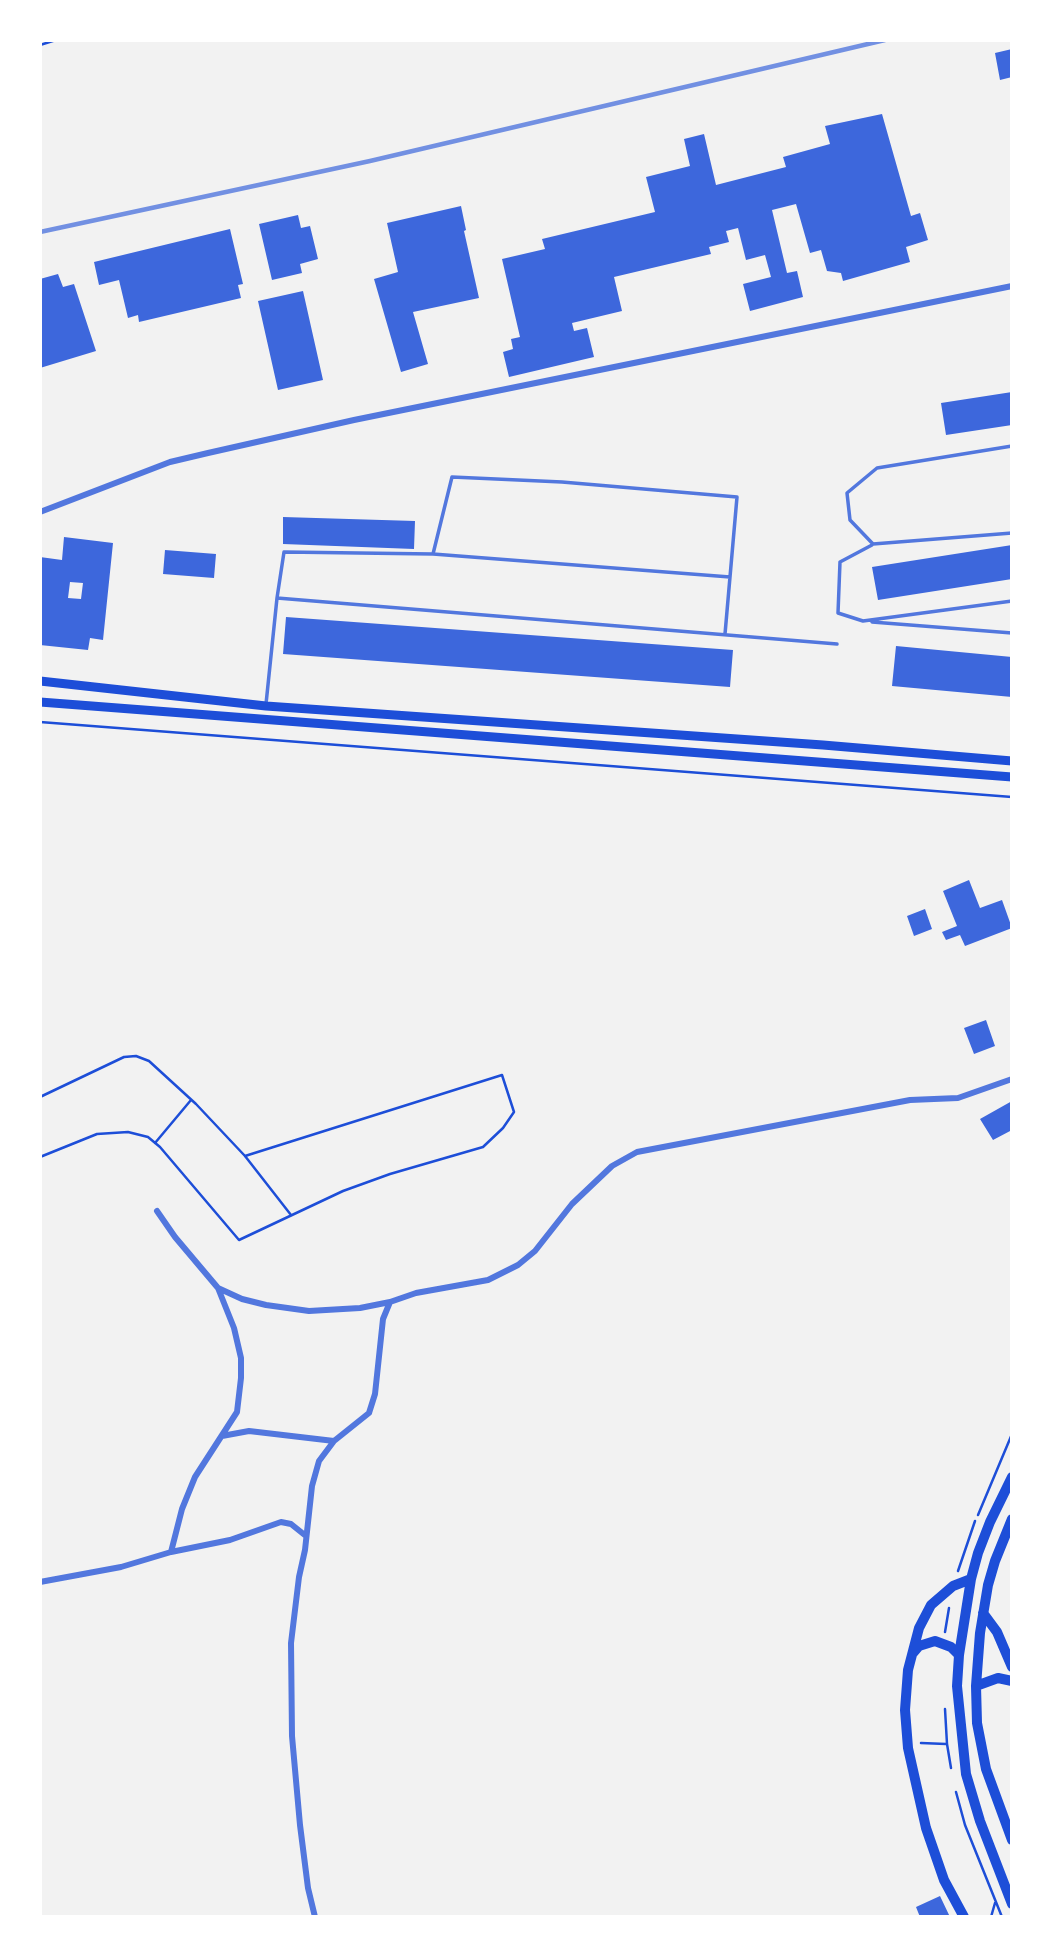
<!DOCTYPE html>
<style>
body{margin:0}
#map{position:relative;width:1052px;height:1957px;overflow:hidden;background:#f2f2f2;font-family:Quicksand,sans-serif}
canvas{display:block}
.frame{position:absolute;inset:0;border:42px solid #fff;pointer-events:none}
</style>
<div id="map">
<canvas width="1052" height="1957"></canvas>
<div class="frame"></div>
</div>
<script>
const c = document.querySelector('canvas').getContext('2d');
c.lineJoin = 'round';
function fill(path, color) { c.fillStyle = color; c.fill(path, 'evenodd'); }
const shape = rows => new Path2D(rows.map(r => 'M' + r).join(''));
function strokePath(path, color, width, dash) { c.strokeStyle = color; c.lineWidth = width; c.lineCap = dash ? 'butt' : 'round'; c.setLineDash(dash || []); c.stroke(path); }
const building = shape([
 [1012,49,1012,77,1000,80,995,53],
 [882,114,911,216,920,213,928,240,906,247,910,262,843,281,841,273,827,271,821,250,810,253,796,204,772,210,787,273,797,271,803,297,750,311,743,284,771,277,765,255,746,260,738,228,726,231,729,242,709,247,711,254,614,277,622,311,572,323,574,331,587,328,594,357,509,377,503,352,513,349,511,339,520,337,502,259,545,249,542,239,655,212,646,177,690,166,684,139,704,134,716,185,786,167,783,157,830,144,825,126],
 [461,206,466,230,464,231,479,298,413,312,428,364,401,372,374,279,398,272,387,223],
 [298,215,301,228,310,226,318,259,300,264,302,273,272,280,259,224],
 [230,229,243,284,238,285,241,298,139,322,138,315,128,318,119,280,99,285,94,262],
 [58,274,63,287,74,284,96,351,40,368,40,279],
 [303,291,323,380,278,390,258,301],
 [1012,392,1012,425,946,435,941,403],
 [283,517,415,521,414,549,283,544],
 [64,537,113,543,103,640,90,638,88,650,40,645,40,557,62,560],
 [70,582,83,583,81,599,68,598],
 [1012,545,1012,579,878,600,872,567],
 [165,550,216,554,214,578,163,574],
 [286,617,733,650,730,687,283,654],
 [896,646,1012,657,1012,697,892,686],
 [969,880,980,908,1002,900,1012,928,965,946,960,935,946,940,942,932,957,926,943,891],
 [925,909,932,929,914,936,907,916],
 [986,1020,995,1046,974,1054,964,1028],
 [1012,1101,1012,1130,993,1140,980,1119],
 [940,1896,950,1917,920,1917,916,1907]
]);
const path = shape([
 [40,45,56,40],
 [40,722,1012,797],
 [40,1097,124,1057,136,1056,149,1061,196,1104,245,1156,291,1215],
 [155,1143,191,1100],
 [40,1157,97,1134,128,1132,148,1137,160,1147,239,1240,343,1191,390,1174,483,1147,503,1128,514,1112,502,1075,245,1156],
 [978,1515,1012,1434],
 [958,1571,975,1521],
 [945,1632,949,1608],
 [945,1709,947,1744,951,1768],
 [921,1743,946,1744],
 [956,1792,965,1825,1002,1917],
 [991,1917,995,1903]
]);
const service = shape([
 [1012,446,877,468,847,493,850,520,873,544,1012,533],
 [872,545,840,562,838,613,863,621,1012,601],
 [277,598,284,552,433,554],
 [872,622,1012,633],
 [725,634,737,497,562,482,452,477,433,554,730,577],
 [266,704,277,598,837,644]
]);
const minor = shape([
 [40,512,170,462,208,453,354,420,1012,286],
 [157,1211,175,1237,218,1288,242,1299,266,1305,309,1311,360,1308,390,1302,416,1293,488,1280,518,1265,535,1251,572,1204,612,1166,637,1152,910,1100,958,1098,1012,1079],
 [222,1436,249,1431,334,1441],
 [171,1552,182,1509,195,1477,237,1412,241,1378,241,1358,234,1328,218,1288],
 [40,1582,121,1567,171,1552,230,1540,281,1522,291,1524,306,1536],
 [315,1917,308,1888,300,1825,292,1736,291,1643,299,1577,305,1550,312,1486,319,1461,334,1441,369,1413,375,1394,383,1319,390,1302]
]);
const secondary = shape([
 [40,681,266,706,823,745,1012,761],
 [40,702,1012,777]
]);
const primary = shape([
 [1012,1477,990,1522,978,1553,971,1579,959,1655,957,1686,966,1774,980,1821,1012,1904],
 [1012,1519,995,1561,988,1585,980,1633,976,1686,977,1723,986,1769,1012,1840],
 [983,1613,997,1632,1012,1667],
 [913,1653,919,1646,935,1641,951,1647,959,1655],
 [976,1686,998,1678,1012,1681],
 [964,1917,944,1880,926,1828,908,1748,905,1710,908,1670,919,1628,931,1605,953,1586,971,1579]
]);
const rail = shape([
 [40,232,370,161,885,40]
]);
fill(building, '#3d67dc');
strokePath(path, '#1d4ed8', 2.5);
strokePath(service, '#5277de', 3.5);
strokePath(minor, '#5277de', 6);
strokePath(secondary, '#1d4ed8', 9);
strokePath(primary, '#1d4ed8', 10);
strokePath(rail, '#7290e2', 4.5);
</script>
